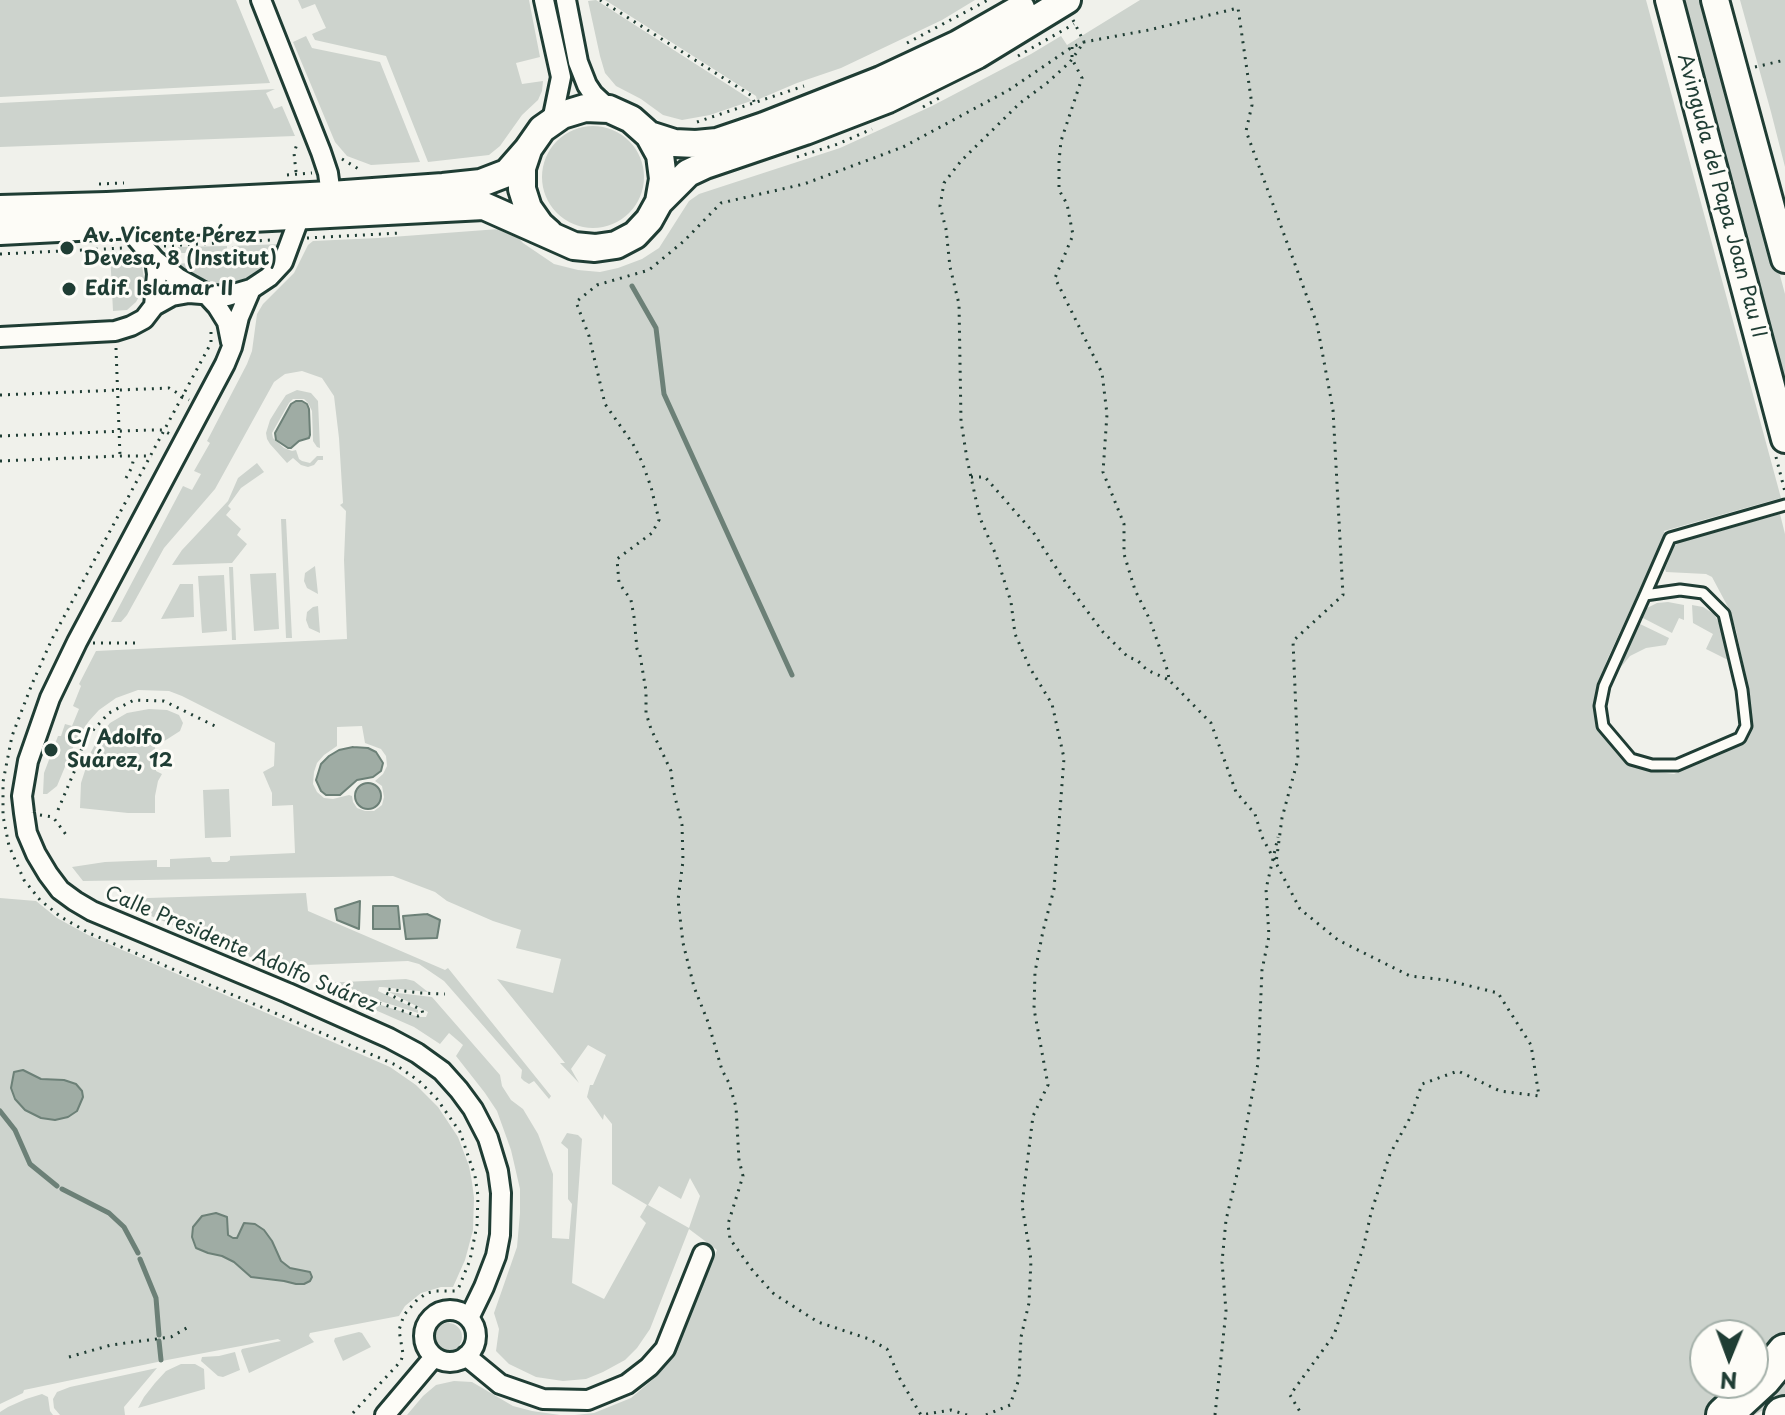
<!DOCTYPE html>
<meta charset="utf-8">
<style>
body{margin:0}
#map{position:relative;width:1785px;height:1415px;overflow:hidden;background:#f0f1eb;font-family:"Playpen Sans",sans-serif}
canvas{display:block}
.north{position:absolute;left:1689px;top:1319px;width:80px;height:80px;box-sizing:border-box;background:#fdfcf7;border:2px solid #a4b0a9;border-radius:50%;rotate:181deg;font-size:22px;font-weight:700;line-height:32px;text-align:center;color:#1f3d34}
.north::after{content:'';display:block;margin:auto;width:28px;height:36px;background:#1f3d34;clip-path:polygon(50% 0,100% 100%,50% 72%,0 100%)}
</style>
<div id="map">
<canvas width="1785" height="1415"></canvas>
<div class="north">N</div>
</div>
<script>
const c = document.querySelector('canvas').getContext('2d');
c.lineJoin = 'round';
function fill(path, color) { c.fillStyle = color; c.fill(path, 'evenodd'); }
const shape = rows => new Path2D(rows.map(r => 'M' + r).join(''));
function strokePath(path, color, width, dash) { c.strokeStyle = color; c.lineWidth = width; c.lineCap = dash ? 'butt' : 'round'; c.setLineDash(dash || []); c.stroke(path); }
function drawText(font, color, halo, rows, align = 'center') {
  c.font = font + ' "Playpen Sans",sans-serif'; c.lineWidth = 6; c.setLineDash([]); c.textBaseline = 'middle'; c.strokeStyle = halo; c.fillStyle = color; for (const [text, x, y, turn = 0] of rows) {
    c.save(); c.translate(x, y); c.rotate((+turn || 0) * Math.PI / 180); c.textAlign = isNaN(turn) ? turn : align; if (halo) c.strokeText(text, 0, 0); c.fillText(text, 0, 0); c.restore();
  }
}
const green = shape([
 [0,0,236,0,270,83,0,97],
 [298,0,529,0,540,57,516,63,522,84,543,81,542,91,538,100,522,115,500,146,489,155,428,162,386,56,315,40,312,34,326,28,315,4,302,9],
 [596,0,750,99,751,101,710,115,682,120,663,115,641,99,616,86,605,73,600,56,588,1],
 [605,0,975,0,942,20,841,68,797,83,757,100,756,96],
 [1140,0,1646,0,1781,498,1664,531,1665,535,1607,660,1596,693,1595,716,1602,735,1617,753,1632,764,1650,771,1674,774,1739,743,1746,738,1751,728,1750,696,1736,630,1728,607,1712,577,1706,574,1666,572,1665,569,1674,546,1680,542,1780,514,1785,534,1785,1336,1753,1379,1753,1335,1705,1335,1705,1383,1750,1383,1716,1415,575,1415,594,1413,631,1398,651,1381,673,1356,717,1250,689,1229,650,1329,637,1348,625,1360,603,1372,586,1379,563,1381,536,1377,509,1364,496,1351,499,1329,494,1313,517,1247,520,1213,520,1189,511,1150,497,1111,485,1093,456,1056,463,1045,449,1033,440,1044,414,1027,341,995,343,993,419,1017,426,1017,428,1012,389,992,432,997,500,1075,502,1086,511,1100,523,1109,538,1134,553,1174,552,1238,569,1239,572,1204,568,1199,568,1149,561,1143,567,1133,578,1135,582,1139,572,1283,604,1299,646,1223,640,1217,647,1205,612,1184,612,1124,604,1114,603,1120,587,1097,590,1085,593,1085,606,1055,588,1045,571,1069,579,1083,560,1063,565,1063,497,979,553,993,561,959,516,948,521,930,493,921,447,901,435,892,393,876,83,881,72,867,105,862,157,860,157,867,170,867,170,859,210,857,212,862,227,862,230,860,230,856,295,853,293,805,272,806,272,793,263,772,274,766,275,743,182,696,169,691,138,690,116,698,99,710,89,721,77,738,57,786,47,794,43,794,44,773,58,736,61,736,65,724,72,726,79,709,73,706,81,686,79,684,96,651,347,639,344,560,346,511,340,505,343,503,339,438,334,396,322,378,302,371,285,374,274,382,215,489,164,548,127,615,121,622,111,622,183,486,192,490,201,474,194,471,210,443,207,441,247,364,252,351,257,314,263,304,294,273,308,245,313,241,378,238,499,229,514,233,523,243,554,264,578,270,600,272,618,268,642,259,659,248,689,201,699,194,840,148,932,106,1031,54,1061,36,1067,45],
 [362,726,365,743,381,749,386,756,387,766,383,774,375,781,382,786,384,797,382,805,374,811,365,811,357,808,353,802,352,796,349,795,333,799,324,798,317,792,313,784,314,772,317,763,324,755,337,746,337,727],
 [690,1178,700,1196,689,1228,648,1205,659,1186,681,1199],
 [1680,0,1706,0,1785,294,1785,395],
 [1740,0,1785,0,1785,167,1771,112],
 [306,36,312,48,380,62,420,162,371,165,347,156,335,142,293,42],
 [275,89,266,93,274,109,282,106,295,136,0,147,0,103],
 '542 177a51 51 0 1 1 102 0a51 51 0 1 1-102 0Z',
 [281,244,271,260,256,274,240,281,218,285,189,278,172,264,190,263,190,253,179,253,178,247,227,246,227,262,243,262,243,250,232,250,232,246],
 [110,252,130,252,137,257,142,266,144,278,142,291,136,302,127,310,113,311],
 [297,390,311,393,318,401,320,448,317,447,313,441,312,411,308,403,304,399,293,399,289,403,272,433,273,438,284,448,292,451,296,450,299,459,302,461,310,463,317,456,323,456,323,460,318,460,314,465,308,467,301,465,293,458,287,463,270,444,267,439,266,433,270,420,278,407,286,395],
 [257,463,264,472,241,488,228,506,231,509,226,515,241,529,237,535,247,544,232,563,172,565,182,550,228,501,238,478],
 [281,519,286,519,292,638,286,638],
 [315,566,318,594,307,588,304,581,305,573],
 [229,567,233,567,236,640,232,640],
 [276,573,279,629,254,631,250,574],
 [224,575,227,631,202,633,198,576],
 [180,584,193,584,194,617,161,619],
 [1668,602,1684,605,1684,620,1679,618,1672,633,1641,617,1647,608,1657,603],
 [1692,605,1703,607,1714,614,1720,625,1728,660,1706,649,1713,634,1693,623],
 [318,606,320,633,309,628,306,620,307,612,313,607],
 [1638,623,1669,638,1666,645,1646,648,1630,656,1616,673],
 [149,709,167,710,179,715,183,723,180,731,155,747,156,771,162,774,158,781,155,796,155,813,128,813,80,808,81,783,91,752,99,737,110,723,127,713],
 [229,789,231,837,205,838,203,790],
 [306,893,308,911,445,970,448,968,551,1096,549,1099,534,1081,529,1084,524,1081,521,1078,522,1070,444,981,419,964,408,961,305,965,295,967,292,974,117,902,148,898],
 [0,898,36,901,57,918,88,935,390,1067,416,1085,438,1107,458,1137,469,1166,472,1182,474,1198,473,1230,465,1260,453,1287,441,1287,421,1293,405,1306,399,1316,310,1333,309,1336,314,1342,249,1373,241,1351,242,1349,281,1341,278,1339,167,1360,24,1390,23,1393,0,1404],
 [406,979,414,981,428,992,382,987,379,987,378,991,418,1010,418,1013,323,983],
 '434 1337a14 14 0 1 1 28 0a14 14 0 1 1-28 0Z',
 [359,1332,362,1333,371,1347,343,1361,334,1341,335,1338],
 [235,1352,240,1370,223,1377,218,1376,201,1361,202,1357,219,1356],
 [181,1364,195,1364,204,1369,205,1389,138,1408,144,1397,155,1383,166,1371],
 [1785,1367,1785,1398,1754,1415,1743,1415],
 [157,1368,124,1407,125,1415,60,1415,54,1408,53,1399,57,1392,70,1387],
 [454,1381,472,1382,513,1406,532,1411,560,1415,407,1415,423,1396,436,1385],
 [42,1394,48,1397,50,1411,53,1415,0,1415,0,1412,8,1407,26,1399]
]);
const water = shape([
 [296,401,302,401,307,404,309,409,310,435,309,438,299,441,291,448,288,448,276,440,275,433,291,404,296,401],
 [353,747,368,748,376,752,383,763,381,771,373,777,357,780,340,795,326,795,321,791,316,780,321,764,329,756,339,750,353,747],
 '355 796a13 13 0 1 1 26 0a13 13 0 1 1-26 0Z',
 [360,901,359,929,337,920,335,909,360,901],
 [373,906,398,906,400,929,373,929,373,906],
 [427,914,440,920,437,938,406,939,403,916,427,914],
 [23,1070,41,1079,64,1080,76,1084,82,1091,83,1097,77,1111,68,1117,55,1120,41,1118,25,1110,15,1099,11,1088,14,1072,23,1070],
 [216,1213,227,1217,228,1235,233,1238,237,1238,244,1223,255,1224,264,1230,272,1241,281,1261,290,1268,310,1272,312,1277,310,1281,304,1284,296,1284,284,1281,251,1277,234,1262,222,1256,208,1253,196,1248,192,1237,193,1227,202,1216,216,1213]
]);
const stream = shape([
 [556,0,561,23],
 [632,286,656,328,664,394,792,675],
 [0,1111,15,1130,30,1164,57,1186],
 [62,1189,109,1213,124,1227,138,1253],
 [140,1259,156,1298,159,1335],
 [159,1341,161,1360]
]);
const path = shape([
 [600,0,752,96,755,104],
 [1073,20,1084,42,1149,30,1238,8,1252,105,1246,131,1317,324,1333,410,1343,595,1293,641,1298,759,1282,818,1276,863,1300,909,1338,940,1410,976,1446,980,1498,993,1531,1045,1539,1096,1500,1091,1458,1071,1422,1084,1411,1116,1390,1154,1371,1213,1364,1245,1334,1335,1290,1395,1302,1415],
 [907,43,988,0],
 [1072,47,1072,59,1082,78,1061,141,1059,161,1059,190,1067,204,1073,235,1055,278,1102,373,1107,414,1103,472,1124,524,1124,554,1135,590,1150,620,1168,672,1169,680,1211,723,1236,792,1255,814,1262,837,1276,863],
 [1018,56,1074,24],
 [1755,67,1785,60],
 [923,107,941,97],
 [697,122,804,86],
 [797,157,838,144,872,129],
 [342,159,362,171],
 [296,172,294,153,298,141],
 [287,175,312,173],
 [99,184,124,183],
 [307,238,400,233],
 [164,246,272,240],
 [0,254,124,248],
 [211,332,211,343,52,639,32,684,12,736,3,782,3,816,9,846,24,880,40,900,61,917,89,933,396,1065,419,1081,437,1099,460,1132,475,1176,478,1196,477,1225,470,1260,459,1287,455,1291,436,1291,427,1293,417,1300,404,1315,399,1330,403,1354,401,1361,351,1415],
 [116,348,120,456],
 [0,395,169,388,189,400],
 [0,436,149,430,162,430,170,434],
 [1776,457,1785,492],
 [0,461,120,456,152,456],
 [971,477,985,477,1033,532,1066,583,1103,632,1128,657,1137,660,1147,670,1169,680],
 [126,478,132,467,134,456],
 [93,643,135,643],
 [58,810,77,765,84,740,109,713,134,700,164,701,217,727],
 [40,815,53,817,67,836],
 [331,996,334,988,418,1016,423,1014,422,1010,386,993,387,989,420,993,445,994],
 [69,1357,111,1345,171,1337,190,1326],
 [967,1415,951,1410,921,1415,900,1379,887,1349,869,1339,818,1322,774,1294,753,1271,730,1239,728,1224,743,1176,739,1160,736,1107,729,1083,722,1070,708,1022,694,987,683,943,678,900,683,861,682,825,673,789,671,771,651,729,646,713,646,691,640,655,637,649,634,617,631,600,619,583,617,559,652,533,659,520,651,487,642,462,633,444,605,404,589,336,576,302,597,285,649,270,684,241,721,203,804,184,903,147,1009,90,1072,47,1084,42],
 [986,1415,1010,1405,1019,1379,1021,1337,1029,1303,1031,1260,1022,1205,1033,1116,1048,1085,1034,1009,1035,972,1043,931,1054,889,1064,758,1052,704,1030,668,1015,634,1011,602,996,555,980,518,967,459,961,421,959,304,950,267,946,229,940,206,944,183,961,161,1020,103,1047,83,1070,62,1084,42],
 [1215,1415,1226,1311,1222,1262,1226,1220,1239,1166,1258,1063,1262,970,1269,936,1266,889,1278,837]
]);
const lane = shape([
 [1645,595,1680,590,1703,593,1724,614,1742,690,1746,726,1740,738,1677,765,1652,765,1631,759,1603,726,1600,706,1604,686,1645,595,1670,538,1785,505]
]);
const street = shape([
 [261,0,321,152,328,173,331,195],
 [544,0,561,77,552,121],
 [566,0,578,62,587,85,593,94,609,109],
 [300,216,283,262,269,277,251,289,239,317,232,347,225,364,77,642,50,698,28,761,22,796,24,813,27,833,36,854,48,874,60,890,75,901,92,911,288,993,389,1038,417,1053,442,1071,459,1090,473,1109,488,1138,498,1171,501,1193,500,1235,496,1256,484,1287,469,1318],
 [127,223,137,239,155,260,157,274,154,306],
 [155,260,178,278,205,293,217,306,227,322,231,342],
 [0,337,115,331,131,326,144,319,154,306,172,296,189,293,227,296,251,289],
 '424 1336a26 26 0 1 1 52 0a26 26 0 1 1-52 0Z',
 [466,1356,500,1384,543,1399,588,1400,627,1384,649,1367,665,1349,703,1254],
 [385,1415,434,1357]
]);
const secondary = shape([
 [1669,0,1785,439],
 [1715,0,1785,259],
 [649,135,674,143,696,144,717,142,764,126,881,80,958,44,1021,8],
 [528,150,522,168,522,189,528,208,540,225,549,233],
 [0,209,107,206,331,195,443,187,481,183,507,173,528,149,542,129,562,115,585,108,609,109,631,119,649,135,660,155,663,179,659,202],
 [0,231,484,206,574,246,595,248,616,245,635,235,649,220,659,202,688,173,705,165,805,131,888,99,977,55,1067,0]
]);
const highway = shape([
 [1724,1415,1763,1379,1785,1352],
 [1782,1415,1785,1414]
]);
const markers = [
 [67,248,8,"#1f3d34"],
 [69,289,8,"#1f3d34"],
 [51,750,8,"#1f3d34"]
];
const streetNames = [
 ["Avinguda del Papa Joan Pau II",1721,196,75],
 ["Calle Presidente Adolfo Suárez",241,950,23]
];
const poiNames = [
 ["Av. Vicente Pérez",83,236],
 ["Devesa, 8 (Institut)",83,259],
 ["Edif. Islamar II",85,289],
 ["C/ Adolfo",67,738],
 ["Suárez, 12",67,761]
];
fill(green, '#cdd3cd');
fill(water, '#9faca4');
strokePath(water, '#6c8077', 2);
strokePath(stream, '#6c8077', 5);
strokePath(lane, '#1f3d34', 15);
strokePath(street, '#1f3d34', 24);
strokePath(secondary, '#1f3d34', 32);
strokePath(highway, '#1f3d34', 40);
strokePath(path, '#1f3d34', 3, [2, 6]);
strokePath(lane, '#fdfcf7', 9);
strokePath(street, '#fdfcf7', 18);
strokePath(secondary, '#fdfcf7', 26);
strokePath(highway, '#fdfcf7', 34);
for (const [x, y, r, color] of markers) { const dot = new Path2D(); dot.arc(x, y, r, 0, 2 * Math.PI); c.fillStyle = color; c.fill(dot); strokePath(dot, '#fdfcf7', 3); }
drawText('20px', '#1f3d34', '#fdfcf7', streetNames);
drawText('bold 20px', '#1f3d34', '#fdfcf7', poiNames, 'left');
</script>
